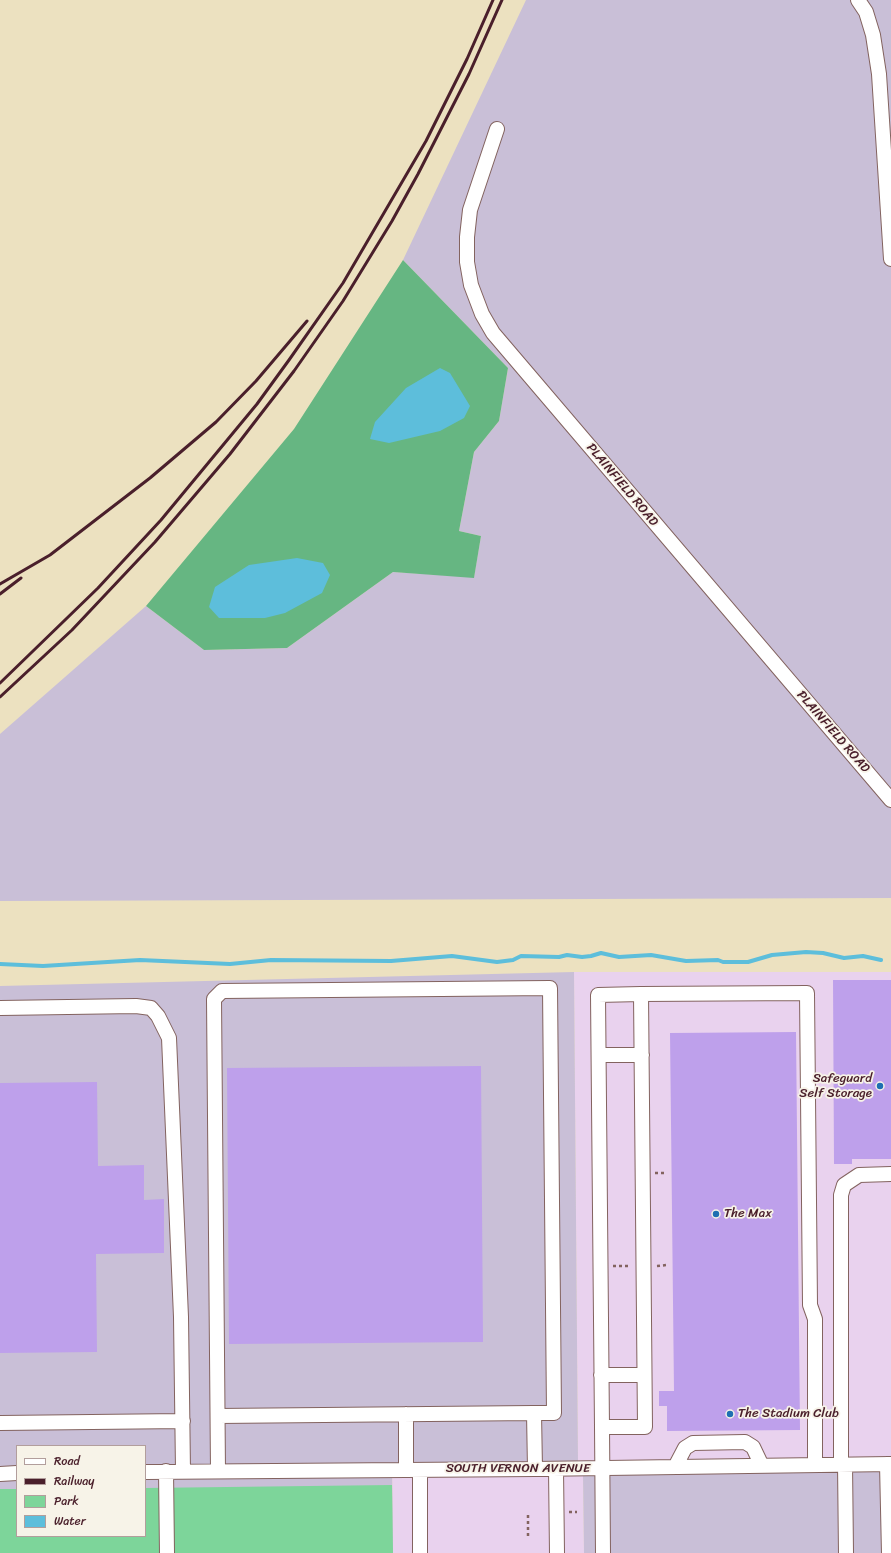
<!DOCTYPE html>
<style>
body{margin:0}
#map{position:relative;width:891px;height:1553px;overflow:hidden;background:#ece1c0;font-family:Sriracha,sans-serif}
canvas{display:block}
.legend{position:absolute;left:16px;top:1445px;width:130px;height:92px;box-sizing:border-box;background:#f7f3e8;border:1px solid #b29e9c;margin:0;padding:5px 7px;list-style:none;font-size:12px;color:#4a1f2b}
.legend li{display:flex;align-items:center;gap:8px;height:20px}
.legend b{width:20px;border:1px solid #b29e9c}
</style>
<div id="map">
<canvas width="891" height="1553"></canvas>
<ul class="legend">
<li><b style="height:5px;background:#fff"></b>Road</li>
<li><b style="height:5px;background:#4a1f2b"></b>Railway</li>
<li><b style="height:11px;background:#7dd59a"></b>Park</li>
<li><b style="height:11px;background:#5dbedb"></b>Water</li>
</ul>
</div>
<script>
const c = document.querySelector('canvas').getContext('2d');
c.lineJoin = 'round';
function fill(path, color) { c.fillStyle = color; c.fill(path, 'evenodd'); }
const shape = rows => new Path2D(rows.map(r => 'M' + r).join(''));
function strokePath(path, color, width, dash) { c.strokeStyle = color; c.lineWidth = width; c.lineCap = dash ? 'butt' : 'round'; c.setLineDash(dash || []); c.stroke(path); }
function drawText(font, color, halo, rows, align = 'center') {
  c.font = font + ' Sriracha,sans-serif'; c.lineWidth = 3.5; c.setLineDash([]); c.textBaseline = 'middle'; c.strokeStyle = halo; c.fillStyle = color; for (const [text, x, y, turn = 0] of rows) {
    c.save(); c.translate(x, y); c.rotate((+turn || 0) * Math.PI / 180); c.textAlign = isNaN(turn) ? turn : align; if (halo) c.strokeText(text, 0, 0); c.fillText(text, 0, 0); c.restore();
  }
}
const built = shape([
 [574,972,891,972,891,1470,583,1475,584,1553,393,1553,392,1464,578,1463]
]);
const industrial = shape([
 [526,0,891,0,891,898,0,901,0,734,146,606,204,650,287,648,393,572,474,577,481,536,459,531,474,452,499,421,508,368,403,260],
 [574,972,578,1463,392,1464,393,1553,0,1553,0,986],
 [17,1446,145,1446,145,1536,17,1536],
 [891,1470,891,1553,584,1553,583,1475]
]);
const green = shape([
 [392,1485,393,1553,0,1553,0,1489,17,1489,17,1536,145,1536,145,1488]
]);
const forest = shape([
 [403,260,508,368,499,421,474,452,459,531,481,536,474,578,393,572,287,648,204,650,146,606,294,429]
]);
const water = shape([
 [440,368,450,373,470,406,464,418,440,431,389,443,370,439,375,422,406,388],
 [297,558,323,563,330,575,322,593,285,613,265,618,219,618,209,607,215,587,249,565]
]);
const stream = shape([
 [0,964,43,966,140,960,230,964,271,960,391,961,452,956,497,962,513,960,521,956,559,957,567,955,582,957,591,956,601,953,619,957,651,955,686,961,718,960,723,962,748,962,772,955,806,952,823,953,844,958,863,956,881,960]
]);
const building = shape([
 [833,980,891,980,891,1159,852,1159,852,1164,834,1164],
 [796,1032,800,1430,667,1431,667,1406,659,1406,659,1391,674,1391,670,1033],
 [481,1066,483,1342,229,1344,227,1068],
 [97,1082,98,1166,144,1165,144,1200,164,1199,164,1253,96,1254,97,1352,0,1353,0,1083]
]);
const path = shape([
 [655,1173,667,1173],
 [613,1266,630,1266],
 [657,1266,667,1265],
 [569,1512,577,1512],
 [528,1515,528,1537]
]);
const minor = shape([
 [858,0,866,12,873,35,879,74,891,259],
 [497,129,470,210,467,237,467,262,471,285,482,314,493,333,891,800],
 [641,994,807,993,810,1305,815,1319,815,1465],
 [0,1008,136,1006,151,1008,158,1016,169,1038,181,1317,183,1471],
 [599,1055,642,1055],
 [601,1375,644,1375],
 [406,1414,406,1470],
 [218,1416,534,1413],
 [0,1423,183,1421],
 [602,1427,645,1427,641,994,598,995,602,1427,603,1553],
 [845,1464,846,1553],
 [887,1464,889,1553],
 [841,1465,841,1195,844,1185,859,1175,891,1174],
 [675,1467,685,1448,693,1443,745,1442,753,1447,762,1466],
 [556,1469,557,1553],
 [420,1470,420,1553],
 [166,1471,167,1553],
 [218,1471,214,999,222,991,550,988,554,1413,534,1413,535,1469],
 [145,1472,535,1469,891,1464],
 [0,1474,17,1473]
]);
const rail = shape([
 [0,584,50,555,150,478,216,422,256,381,307,321],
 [0,594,21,578],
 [0,683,98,588,161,520,257,404,289,360,343,283,426,141,467,59,493,0],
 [0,697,72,630,155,542,230,454,294,371,343,301,392,221,418,174,469,74,502,0]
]);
const markers = [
 [880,1086,4,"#1f6fb2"],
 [716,1214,4,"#1f6fb2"],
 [730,1414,4,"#1f6fb2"]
];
const streetNames = [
 ["PLAINFIELD ROAD",622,485,50],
 ["PLAINFIELD ROAD",833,732,49],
 ["SOUTH VERNON AVENUE",518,1469]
];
const poiNames = [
 ["Safeguard",872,1079,"right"],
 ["Self Storage",872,1094,"right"],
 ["The Max",724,1214],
 ["The Stadium Club",738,1414]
];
fill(built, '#e9d2ee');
fill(industrial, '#c9bfd7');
fill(green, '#7dd59a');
fill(forest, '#66b682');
fill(water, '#5dbedb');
strokePath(stream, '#5dbedb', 4);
fill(building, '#bea0eb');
strokePath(minor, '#83635f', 16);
strokePath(path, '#83635f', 2.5, [3, 3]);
strokePath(minor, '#fff', 14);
strokePath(rail, '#4a1f2b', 3);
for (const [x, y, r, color] of markers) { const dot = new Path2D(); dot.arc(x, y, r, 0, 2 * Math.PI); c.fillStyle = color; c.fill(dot); strokePath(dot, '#f7f3e8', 1.5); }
drawText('13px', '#4a1f2b', '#f7f3e8', streetNames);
drawText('13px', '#4a1f2b', '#f7f3e8', poiNames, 'left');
</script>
